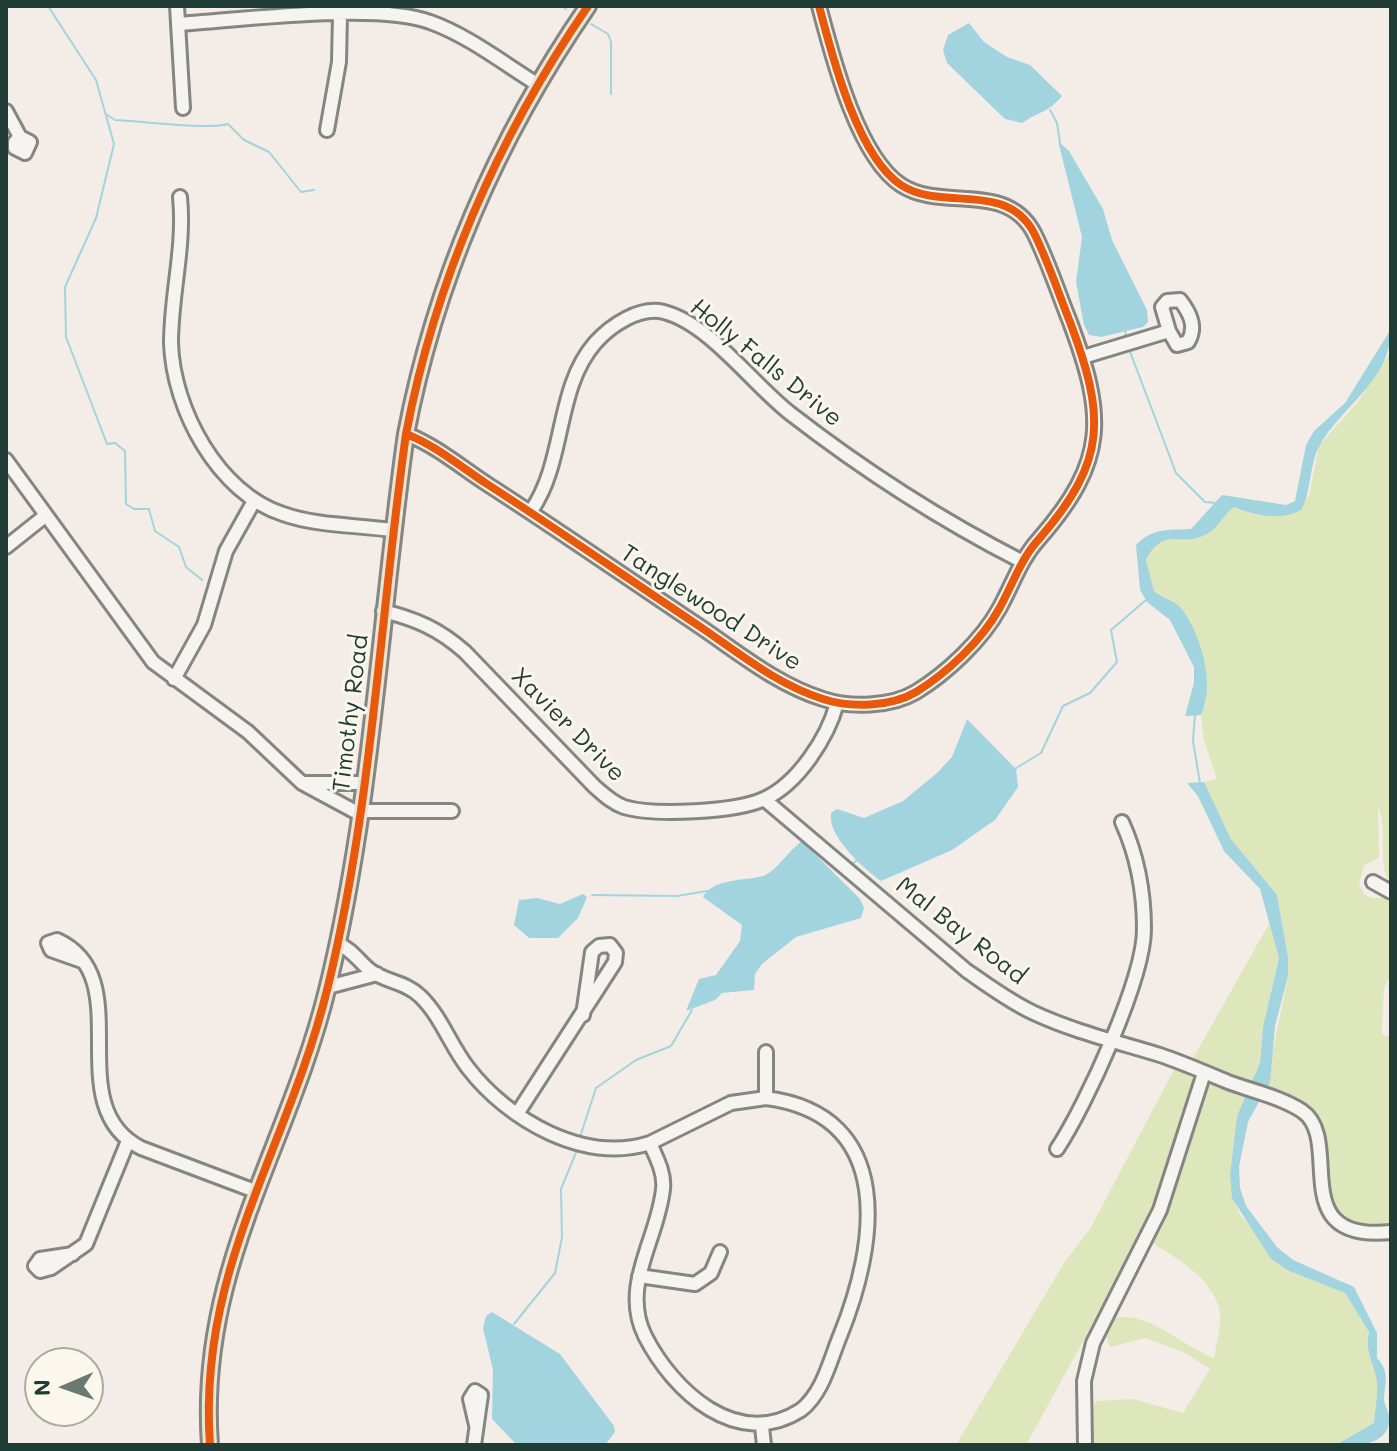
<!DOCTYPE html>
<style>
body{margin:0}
#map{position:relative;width:1397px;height:1451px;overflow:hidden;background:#f4ece7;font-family:Mali,sans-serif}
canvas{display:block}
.frame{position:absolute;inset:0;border:8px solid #1f3d34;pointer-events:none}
.north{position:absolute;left:24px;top:1347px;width:80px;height:80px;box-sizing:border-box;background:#fbf7ec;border:2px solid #a3ada2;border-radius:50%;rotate:268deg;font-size:22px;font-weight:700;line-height:32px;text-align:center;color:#1f3d34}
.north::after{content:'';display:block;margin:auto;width:28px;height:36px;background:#6a7a73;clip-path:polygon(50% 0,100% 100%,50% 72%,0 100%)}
</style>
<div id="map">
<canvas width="1397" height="1451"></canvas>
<div class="frame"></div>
<div class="north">N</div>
</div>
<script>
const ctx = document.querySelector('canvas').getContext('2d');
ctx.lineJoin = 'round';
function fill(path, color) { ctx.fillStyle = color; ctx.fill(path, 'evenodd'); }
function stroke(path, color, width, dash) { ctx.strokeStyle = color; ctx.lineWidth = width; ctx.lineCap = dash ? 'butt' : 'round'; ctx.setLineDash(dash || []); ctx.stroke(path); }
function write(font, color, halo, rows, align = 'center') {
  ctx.font = font + ' Mali,sans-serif'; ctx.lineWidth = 6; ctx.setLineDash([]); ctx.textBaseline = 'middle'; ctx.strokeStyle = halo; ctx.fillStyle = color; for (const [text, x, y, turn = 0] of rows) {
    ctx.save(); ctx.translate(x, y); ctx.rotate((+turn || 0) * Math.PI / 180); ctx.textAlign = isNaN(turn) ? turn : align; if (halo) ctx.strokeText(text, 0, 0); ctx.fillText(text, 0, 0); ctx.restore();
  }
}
fill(new Path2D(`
 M1391,351v534c-16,-25 -1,-53 -13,-78l1,50 -15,9 -5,17c5,19 17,15 32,14v78l-7,12 -2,42v5l9,3v192c-73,1 -64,-45 -73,-103l-53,-36 23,-114v-19l-11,-62 -46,-56 -27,-57 13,-3 -13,-39 -3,-25 5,-11 -5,-53 -21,-44 -26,-16 -8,-31 12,-18 11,-5c34,9 42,-13 65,-30 33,14 47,10 75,-11l10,-51 38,-42z
 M1270,922l9,36 -16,69 -3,36 -8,24 -61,-25z
 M1177,1064l18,17 -38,126 -131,238h-70l108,-182 26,-34z
 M1210,1082l38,11 -11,23 -7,59 9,38 50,58 56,22 24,39c-4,20 3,28 7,45 3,13 -1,33 -2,46l-38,22h-246l2,-37 5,-7 36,-2 50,14 27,-44 -27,-17 -38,-14 -35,9 -5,-12 7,-17c38,-7 69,28 102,40 2,-13 7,-31 6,-45 -5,-34 -45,-56 -71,-72l54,-153z`), '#dee7bc');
fill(new Path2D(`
 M969,23l15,19 23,15 23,8 32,31c-16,18 -22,15 -40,27l-17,-4 -58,-56 -4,-13 5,-15z
 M1058,141l11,10 34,58 9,31 35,70 1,12 -5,5 -42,10 -12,-2 -5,-10 -8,-43 6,-45z
 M1391,329c0,50 -47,76 -70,114 -12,20 -9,45 -19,66 -19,13 -49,6 -68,-2 -10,7 -17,22 -27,27 -28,15 -41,-10 -61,26l8,31c7,6 21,10 27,17 20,26 35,77 20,107l-16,1 9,-33v-16l-24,-47 -23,-18 -7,-12 -4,-45c16,-17 32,-15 55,-16l31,-34 64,10 9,-4 11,-56 8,-14 31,-28z
 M967,719l49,50 2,18 -23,33 -43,30 -71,31c-17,-12 -54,-45 -50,-68l6,-4 27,9 39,-17 34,-28 15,-16z
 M1204,782l27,57 46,56 11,62v19l-13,50 -5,56 -22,40 -9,45 1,21 6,18 31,41 16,13 61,27 23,46v25c13,14 8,24 7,41 0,7 7,15 5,24 -4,24 -35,22 -53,22l38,-22c1,-13 5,-33 2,-46 -4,-18 -11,-25 -7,-45l-24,-39 -56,-22 -18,-12 -39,-61 -2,-23 7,-59 23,-53 3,-36 16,-69 -19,-69 -36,-38 -26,-55 -11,-13z
 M802,841l58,58 4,9 -3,10 -65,19 -34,27 -7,10 -1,16 -32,3 -7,7 -29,11 13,-32 17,-4 24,-34 2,-16 -39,-28c10,-19 42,-16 60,-21 14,-5 26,-26 39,-35z
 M583,894l4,3 -9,21 -20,20h-29l-15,-13 5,-25 18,-2 23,6z
 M492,1312l68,42 54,72 1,6 -10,13h-88l-25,-26 1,-49 -10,-42 3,-12z`), '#a1d4df');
stroke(new Path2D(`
 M48,6l48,74 18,64 -18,74 -31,69 1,50 41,107 8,-1 10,8 1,53 8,5h15l6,22 24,16 7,20 16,13
 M562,6l4,3
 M591,24l17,10 3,8v52
 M1050,110l7,13 3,20
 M107,115l8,5c25,1 94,10 113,4l16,16 25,12 32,40 13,-2
 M1125,330l1,5
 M1129,349l47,124 29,29 12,1
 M1195,714l-2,27 7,42
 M1013,770l28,-17 22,-47 27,-13 27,-31 -6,-32 35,-30
 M852,864l7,-5
 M592,895l85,1 30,-5
 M580,1137l16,-49 40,-28 35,-14 21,-36
 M514,1324l41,-51 7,-36 -1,-48 16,-39`), '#a1d4df', 2);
const minor = new Path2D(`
 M177,6l6,102
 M178,24c61,-4 199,-22 252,-2 37,13 73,41 107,62
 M6,111l14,26 10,5 -5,11 -10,-5v-6l5,-5
 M327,130l12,-68 1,-47
 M180,197c5,50 -9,97 -9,146 2,66 47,150 112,171 34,12 74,11 109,16
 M1083,357l86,-26 8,14 11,-3c9,-15 2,-29 -8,-42l-13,1 -5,6 7,24
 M406,434c29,11 55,33 81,50 73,47 143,96 215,144 38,26 76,57 121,71 27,9 68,8 93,-7 31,-19 66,-52 83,-83 14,-25 21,-49 40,-70 69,-79 66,-123 31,-217 -12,-30 -22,-61 -36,-89 -28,-53 -92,-21 -133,-48 -44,-29 -69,-130 -82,-179
 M6,460l147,202 95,70 54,51 52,28h98
 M531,511c35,-50 24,-122 64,-168 16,-18 45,-37 69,-31 46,12 89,73 127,102 71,55 150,106 230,147
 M6,547l39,-31
 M383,611c33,8 56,18 82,41l129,134c9,8 18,17 30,21 30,9 112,5 140,-8 34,-15 64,-62 73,-96
 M174,679l30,-54 22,-74 28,-50
 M302,783h60
 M764,799l203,172c22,15 43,31 67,42 41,19 84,29 126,42 24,8 46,18 68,27 24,9 53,15 74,29 43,29 -19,132 89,121
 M1373,882l18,10
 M338,944c14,5 21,18 33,27 15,11 35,11 49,25 21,20 30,49 48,72 40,52 116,96 182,75
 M82,961l-31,-11 -3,-7 9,-3c84,38 0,165 84,208l114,43
 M328,987l49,-13
 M766,1052v46
 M766,1098c131,17 111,147 74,238 -10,24 -17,57 -39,74 -64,41 -128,-19 -156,-74 -25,-50 13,-97 18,-147 2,-16 -7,-32 -13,-46l81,-40z
 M517,1114l98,-152 1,-9 -6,-8 -11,1 -7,6 -9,63
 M1057,1149c29,-44 87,-170 87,-220 0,-37 -7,-74 -22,-107
 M73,1254l-33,5 -5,7 5,5 11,-3 35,-24 42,-103
 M639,1276l56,8 16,-11 9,-21
 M762,1427l2,18
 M474,1445l7,-50 -6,-4 -5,8 6,26
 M1085,1445l-1,-64 9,-38 67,-133 44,-137`);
const major = new Path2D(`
 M210,1445c-13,-177 79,-297 118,-459 44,-180 52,-369 78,-552 30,-157 92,-297 182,-428`);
stroke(minor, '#848682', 18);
stroke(major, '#848682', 20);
stroke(minor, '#f6f4f0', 12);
stroke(major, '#eae5d7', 14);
stroke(new Path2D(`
 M406,434c29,11 55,33 81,50 73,47 143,96 215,144 38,26 76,57 121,71 27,9 68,8 93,-7 31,-19 66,-52 83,-83 14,-25 21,-49 40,-70 69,-79 66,-123 31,-217 -12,-30 -22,-61 -36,-89 -28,-53 -92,-21 -133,-48 -44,-29 -69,-130 -82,-179
 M210,1445c-13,-177 79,-297 118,-459 44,-180 52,-369 78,-552 30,-157 92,-297 182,-428`), '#e8590c', 8);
write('24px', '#1f3d34', '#fbf7ec', [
 ["Holly Falls Drive",766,363,39],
 ["Tanglewood Drive",711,608,33],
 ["Timothy Road",351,713,-83],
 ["Xavier Drive",568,725,45],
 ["Mal Bay Road",961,931,38]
]);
</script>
